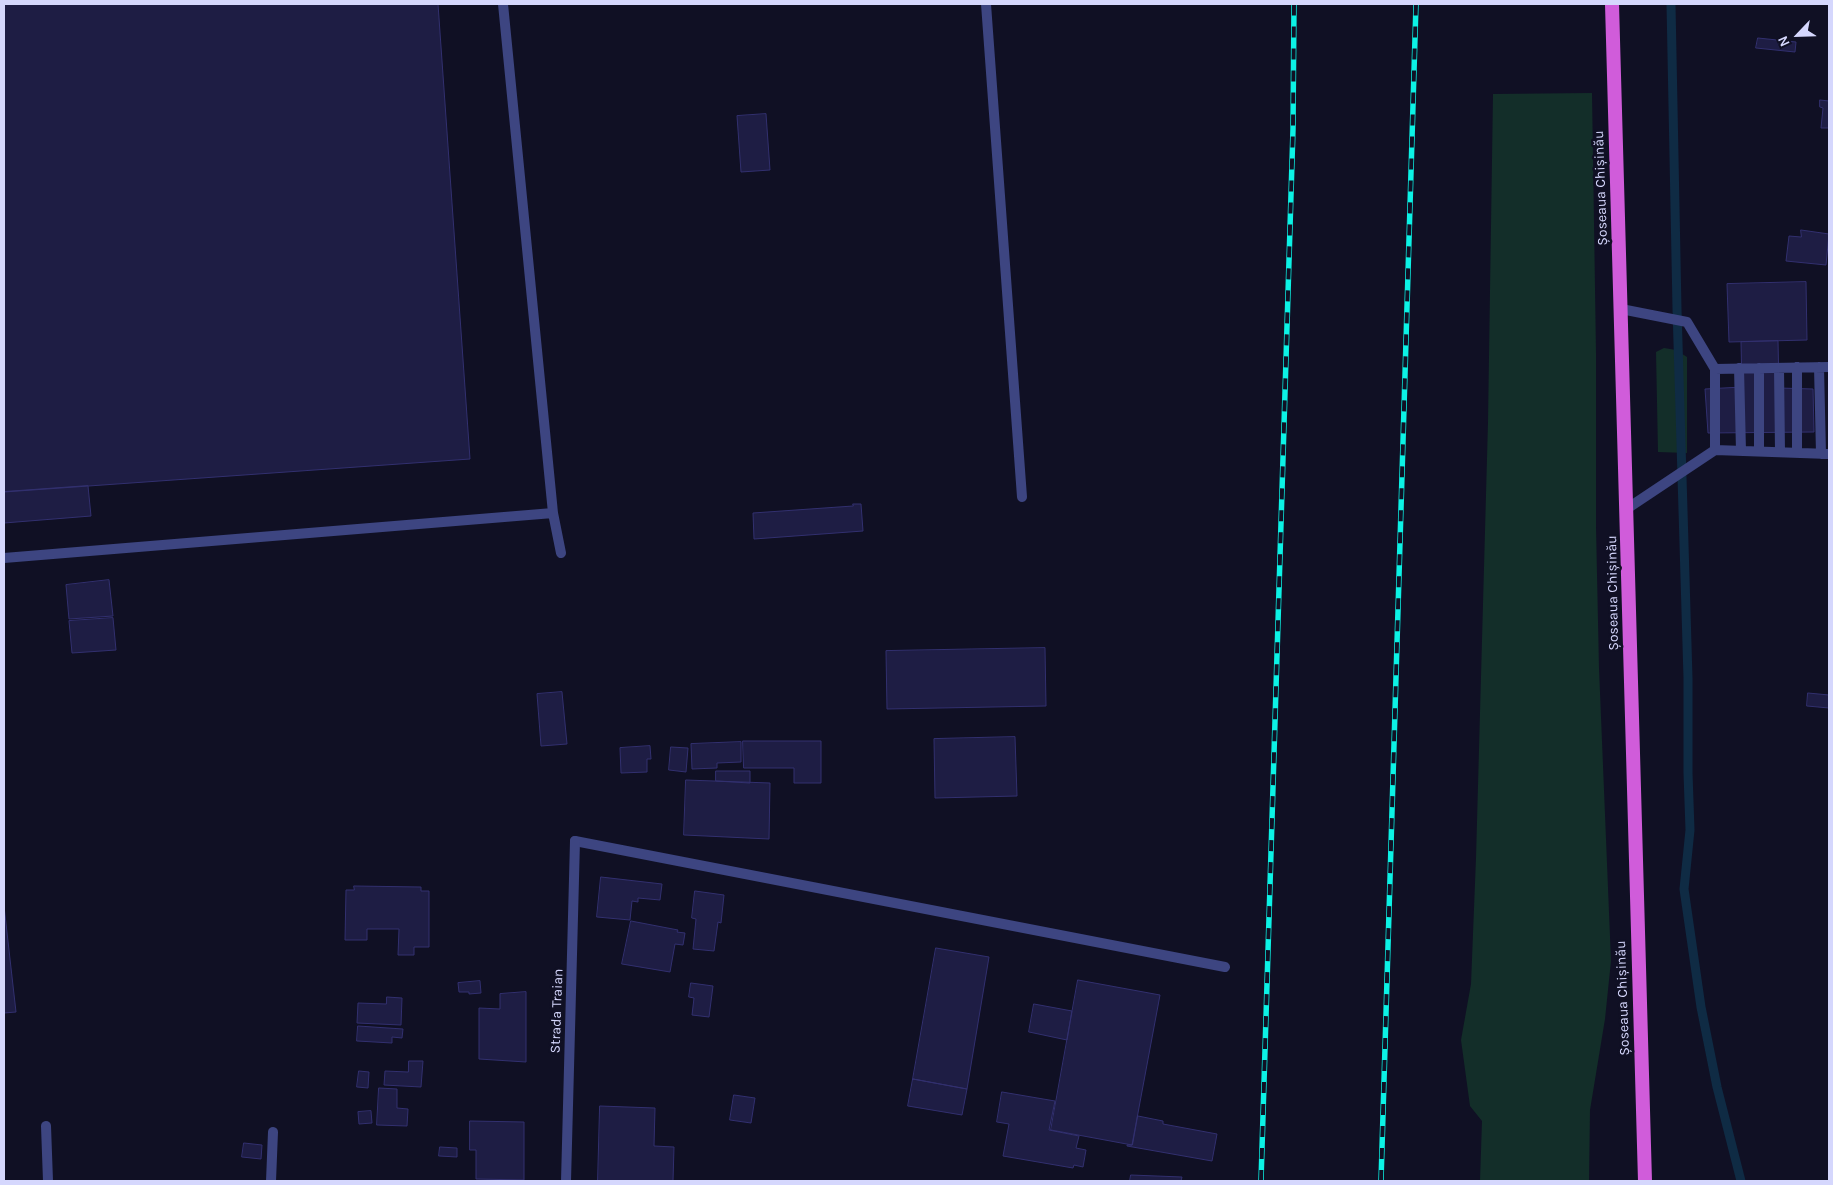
<!DOCTYPE html>
<meta charset="utf-8">
<style>
body{margin:0}
#map{position:relative;width:1833px;height:1185px;overflow:hidden;background:#101024;font-family:Karla,sans-serif}
canvas{display:block}
.frame{position:absolute;inset:0;border:5px solid #d5d7fd;pointer-events:none}
.north{position:absolute;left:1773px;top:10px;width:50px;height:50px;-webkit-text-stroke:4px #101024;paint-order:stroke;rotate:246deg;font-size:14px;font-weight:700;line-height:20px;text-align:center;color:#d5d7fd}
.north::after{content:'';display:block;margin:auto;width:18px;height:22px;background:#d5d7fd;clip-path:polygon(50% 0,100% 100%,50% 72%,0 100%)}
</style>
<div id="map">
<canvas width="1833" height="1185"></canvas>
<div class="frame"></div>
<div class="north">N</div>
</div>
<script>
const ctx = document.querySelector('canvas').getContext('2d');
ctx.lineJoin = 'round';
function fill(path, color) { ctx.fillStyle = color; ctx.fill(path, 'evenodd'); }
function stroke(path, color, width, dash) { ctx.strokeStyle = color; ctx.lineWidth = width; ctx.lineCap = dash ? 'butt' : 'round'; ctx.setLineDash(dash || []); ctx.stroke(path); }
function write(font, color, halo, rows, align = 'center') {
  ctx.font = font + ' Karla,sans-serif'; ctx.lineWidth = 5; ctx.setLineDash([]); ctx.textBaseline = 'middle'; ctx.strokeStyle = halo; ctx.fillStyle = color; for (const [text, x, y, turn = 0] of rows) {
    ctx.save(); ctx.translate(x, y); ctx.rotate((+turn || 0) * Math.PI / 180); ctx.textAlign = isNaN(turn) ? turn : align; if (halo) ctx.strokeText(text, 0, 0); ctx.fillText(text, 0, 0); ctx.restore();
  }
}
fill(new Path2D(`
 M1592,93l4,260v174l3,141 12,293 -6,58 -15,91 -1,71h-109l2,-60 -12,-15 -9,-66 10,-56 5,-126 12,-436 5,-328z
 M1664,348l12,2 11,7v96l-29,-1 -2,-100z`), '#132e29');
stroke(new Path2D(`
 M1671,4l6,305 11,369v95l2,57 -6,59 17,118 16,80 24,94`), '#0f2b44', 9);
const building = new Path2D(`
 M4,4h434l32,455 -466,33z
 M1758,38l38,4 -1,10 -39,-4z
 M1820,100l9,1v27h-8l2,-20 -3,-1z
 M766,114l4,56 -29,2 -4,-56z
 M1801,230l28,4 -3,31 -40,-4 3,-25 12,1z
 M1806,282l1,58 -78,2 -2,-58z
 M1778,341l1,47 34,1 1,43 -106,1 -3,-44 37,-2 -1,-45z
 M88,486l3,30 -87,7v-31z
 M853,504h8l2,27 -109,8 -1,-26 100,-7z
 M109,580l4,36 -44,3 -3,-34z
 M113,618l3,32 -44,3 -3,-32z
 M1045,648l1,58 -159,3 -1,-58z
 M562,692l5,52 -26,2 -4,-52z
 M1808,693l21,2v13l-22,-2z
 M1015,737l2,59 -82,2 -1,-59z
 M743,741h78v42h-27v-15h-50z
 M741,742v20l-24,1v5l-25,1 -1,-25z
 M650,746l1,13h-4v13l-26,1 -1,-25z
 M671,747l17,1 -2,24 -17,-2z
 M716,771h34v12l-34,-2z
 M686,780l84,3 -1,56 -85,-4z
 M601,877l61,7 -2,16 -22,-2v4l-6,-1 -2,19 -33,-3z
 M354,886l67,1v4h8v56h-15v8h-16l1,-26h-32v11h-22l1,-50h8z
 M695,891l29,4 -3,28 -3,-1 -4,29 -21,-2 3,-30 -4,-1z
 M4,906l12,106 -12,1z
 M631,921l47,9 -1,2 8,1 -2,12 -8,-1 -5,28 -48,-8z
 M936,948l53,9 -22,132 -54,-10z
 M1078,980l82,15 -28,150 -81,-15z
 M480,981l1,12 -12,1v-2h-10l-1,-9z
 M691,983l22,3 -4,31 -17,-2 2,-17 -5,-1z
 M526,992v70l-47,-3v-51l21,1v-15z
 M387,997l15,1 -1,27 -44,-2 1,-20 28,1z
 M1034,1004l38,7 -5,29 -38,-8z
 M358,1026l45,3 -1,9 -10,-1v6l-35,-2z
 M409,1061h14l-2,26 -37,-2 1,-14 23,1z
 M359,1071l10,1 -1,16 -11,-1z
 M913,1079l54,10 -5,26 -54,-9z
 M379,1088l18,1v19l11,1 -1,17 -30,-1z
 M1002,1092l53,9 -6,29 30,6 -3,12 10,2 -3,17 -9,-2 -1,3 -70,-12 6,-32 -12,-2z
 M734,1095l21,3 -4,25 -21,-3z
 M600,1106l55,2 -1,38 20,1 -1,34h-75z
 M371,1111l1,12 -13,1 -1,-12z
 M1138,1116l25,5v3l54,10 -5,27 -85,-15v-1h5z
 M470,1121l54,1v58l-48,-1v-29h-6z
 M244,1143l18,2 -1,14 -19,-2z
 M440,1147l17,1v9l-18,-1z
 M1131,1175l51,2 -1,4h-51z`);
fill(building, '#1e1d44');
stroke(building, '#32306f', 1);
stroke(new Path2D(`
 M503,4l50,509
 M986,4l36,493
 M1621,309l66,13 28,47 114,-2
 M1797,367v86
 M1819,367l2,87
 M1739,368l2,83
 M1759,368v83
 M1779,368l1,84
 M1715,369v81
 M1628,508l87,-58 114,4
 M4,558l549,-45 8,40
 M575,841l650,126`), '#3d4581', 10);
stroke(new Path2D(`
 M46,1126l2,55
 M271,1181l2,-49
 M566,1181l9,-340`), '#3d4581', 10);
stroke(new Path2D(`
 M1612,4l33,1177`), '#d05cda', 14);
const rail = new Path2D(`
 M1261,1181l32,-1052 1,-125
 M1381,1181l35,-1177`);
stroke(rail, '#0cf2e5', 5.5);
stroke(rail, '#101024', 4, [11]);
write('14px', '#d5d7fd', '#101024', [
 ["Șoseaua Chișinău",1601,188,-92],
 ["Șoseaua Chișinău",1613,593,-91],
 ["Șoseaua Chișinău",1623,998,-92],
 ["Strada Traian",557,1011,-88]
]);
</script>
